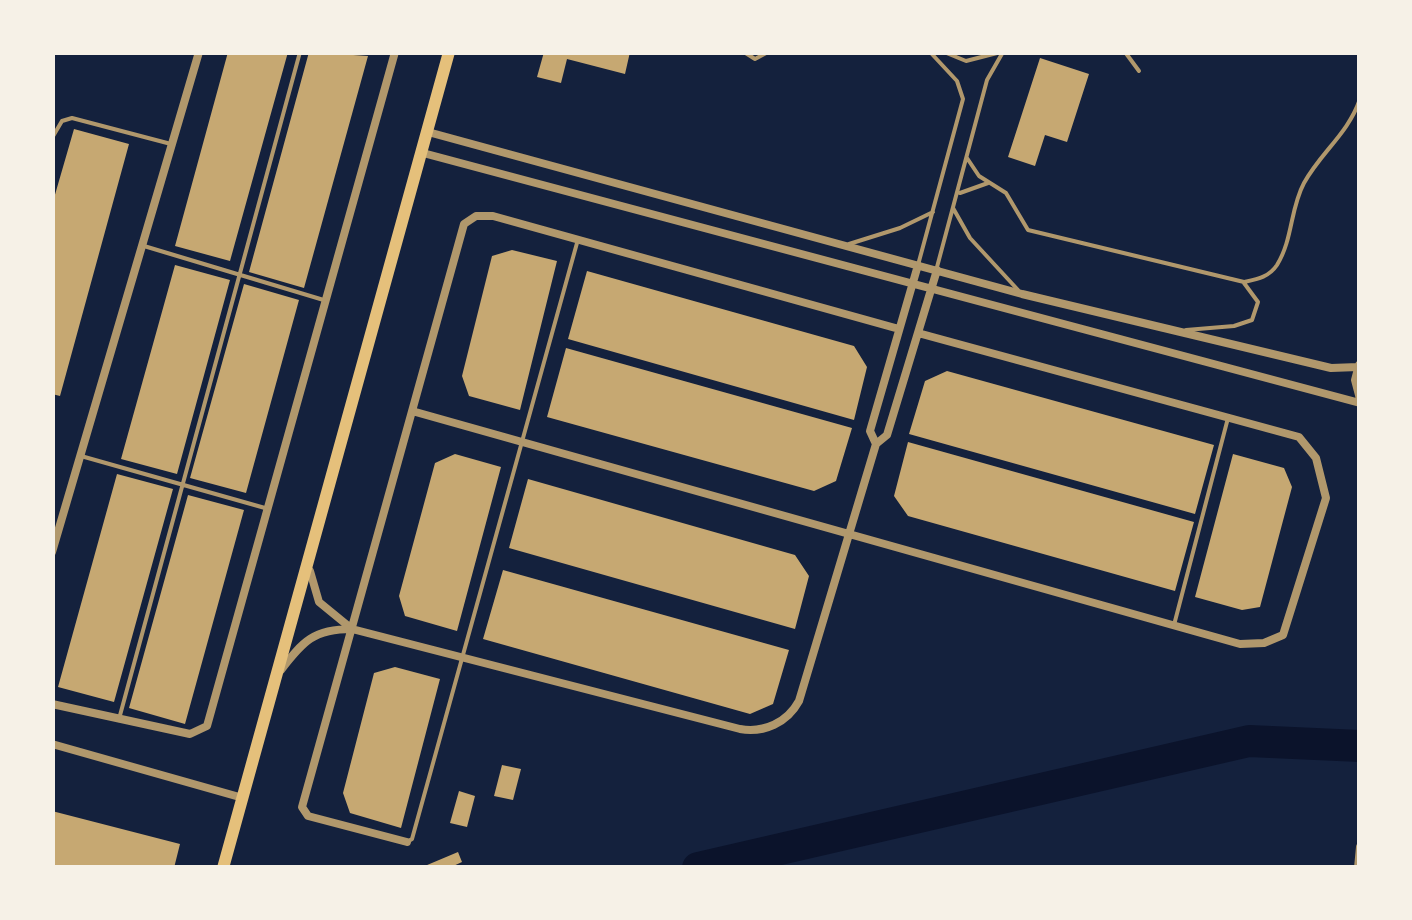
<!DOCTYPE html>
<style>
body{margin:0}
#map{position:relative;width:1412px;height:920px;overflow:hidden;background:#14213d;font-family:Cabin,sans-serif}
canvas{display:block}
.frame{position:absolute;inset:0;border:55px solid #f6f1e7;pointer-events:none}
</style>
<div id="map">
<canvas width="1412" height="920"></canvas>
<div class="frame"></div>
</div>
<script>
const ctx = document.querySelector('canvas').getContext('2d');
ctx.lineJoin = 'round';
function stroke(path, color, width, dash) { ctx.strokeStyle = color; ctx.lineWidth = width; ctx.lineCap = dash ? 'butt' : 'round'; ctx.setLineDash(dash || []); ctx.stroke(path); }
function fill(path, color) { ctx.fillStyle = color; ctx.fill(path, 'evenodd'); }
stroke(new Path2D(`
 M698,868l551,-127 111,5`), '#0b132b', 32);
fill(new Path2D(`
 M228,52h60l-58,209 -55,-15z
 M309,52l59,4 -64,232 -55,-16z
 M544,52h86l-5,22 -58,-15 -6,24 -24,-6z
 M1040,58l49,16 -22,68 -22,-7 -10,31 -27,-9z
 M74,129l55,15 -69,252 -8,-2v-189z
 M512,250l45,11 -37,149 -51,-14 -7,-20 30,-120z
 M175,265l55,15 -53,194 -56,-15z
 M587,271l267,75 13,21 -13,53 -286,-81z
 M244,284l55,16 -53,193 -56,-15z
 M566,348l286,80 -16,53 -22,10 -267,-74z
 M947,371l267,74 -19,69 -286,-80 16,-53z
 M908,442l286,80 -19,69 -267,-75 -14,-20z
 M455,454l46,13 -44,164 -52,-15 -6,-20 36,-133z
 M1233,454l51,14 8,19 -32,120 -18,3 -47,-13z
 M117,474l56,15 -59,213 -56,-15z
 M528,479l267,76 14,21 -14,53 -286,-81z
 M188,495l56,15 -59,214 -56,-16z
 M503,570l286,80 -16,54 -23,10 -267,-75z
 M395,667l45,12 -39,149 -51,-15 -7,-20 31,-120z
 M502,765l19,4 -8,31 -19,-4z
 M459,791l16,5 -8,31 -17,-4z
 M52,811l128,33 -6,24h-122z
 M458,852l4,10 -13,6h-29z`), '#c6a872');
stroke(new Path2D(`
 M744,52l11,7 13,-7
 M944,52l22,9 35,-9
 M1125,52l14,19
 M52,138l10,-17 10,-3 99,26
 M967,158l12,18 27,17 22,37 216,52c14,-3 25,-5 33,-17 16,-26 13,-56 27,-82 17,-31 44,-49 56,-84
 M960,193l28,-10
 M953,208l17,30 48,52
 M849,244l51,-16 33,-16
 M144,246l183,55
 M918,265l45,-166 -6,-18 -27,-29
 M937,267l50,-187 16,-28
 M1186,330l48,-4 18,-6 6,-18 -14,-19
 M81,456l184,52
 M1174,625l54,-207
 M119,719l181,-667
 M407,842l5,-3 165,-596`), '#b1986c', 4);
stroke(new Path2D(`
 M428,132l594,162 309,74 27,-1
 M423,153l937,250
 M1359,365l-4,15 5,19
 M412,411l828,233 24,-1 19,-8 43,-137 -10,-40 -17,-21 -381,-104
 M876,444l-6,-13 48,-166
 M52,552l147,-500
 M310,571l9,31 33,27
 M281,670c22,-29 33,-41 71,-41l388,100c24,4 47,-6 59,-28l77,-257 11,-9 50,-165
 M52,704l138,30 17,-8 188,-674
 M52,744l191,54
 M407,842l-99,-26 -6,-9 162,-583 12,-8h17l406,113
 M1358,868l2,-21`), '#b1986c', 8);
stroke(new Path2D(`
 M223,868l226,-816`), '#e5c07b', 12);
</script>
